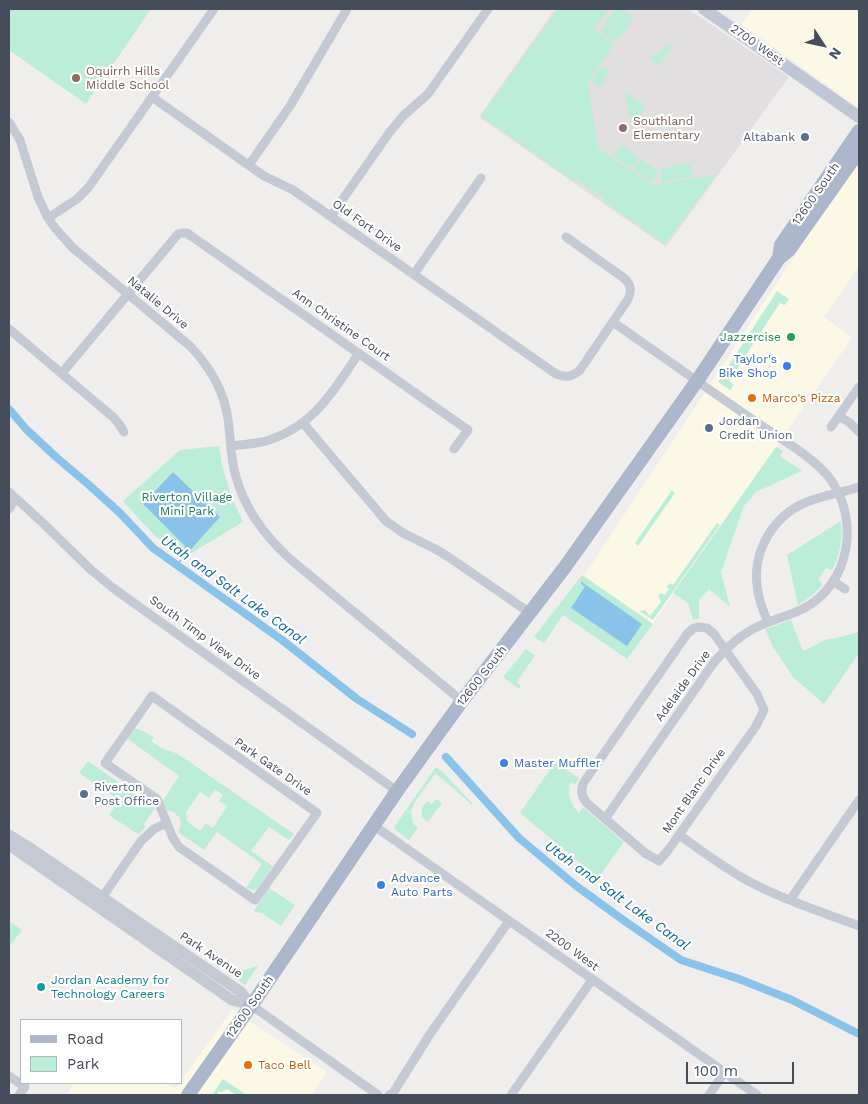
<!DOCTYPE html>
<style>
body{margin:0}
#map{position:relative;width:868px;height:1104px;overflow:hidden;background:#f0eeed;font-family:"Work Sans",sans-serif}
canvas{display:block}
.frame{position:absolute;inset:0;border:10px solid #464d5a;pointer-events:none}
.legend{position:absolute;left:20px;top:1019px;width:162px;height:65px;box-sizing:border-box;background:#fff;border:1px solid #b5b8bd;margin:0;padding:6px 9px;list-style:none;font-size:15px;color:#464d5a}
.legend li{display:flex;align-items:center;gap:10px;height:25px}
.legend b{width:25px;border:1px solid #b5b8bd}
.north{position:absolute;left:798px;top:20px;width:50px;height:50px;-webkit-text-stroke:4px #fff;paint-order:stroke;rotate:125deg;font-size:14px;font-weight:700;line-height:20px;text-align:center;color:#464d5a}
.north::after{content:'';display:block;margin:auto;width:18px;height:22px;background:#464d5a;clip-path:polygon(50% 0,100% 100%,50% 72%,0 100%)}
.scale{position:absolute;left:686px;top:1062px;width:108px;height:22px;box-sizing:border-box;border:2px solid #464d5a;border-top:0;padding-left:6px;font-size:15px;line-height:18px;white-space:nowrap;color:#464d5a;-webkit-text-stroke:4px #fff;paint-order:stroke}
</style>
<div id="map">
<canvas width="868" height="1104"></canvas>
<div class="frame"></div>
<ul class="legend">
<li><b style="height:6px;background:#adb7cc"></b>Road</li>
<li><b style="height:14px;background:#bcedd9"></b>Park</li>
</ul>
<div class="north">N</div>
<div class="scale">100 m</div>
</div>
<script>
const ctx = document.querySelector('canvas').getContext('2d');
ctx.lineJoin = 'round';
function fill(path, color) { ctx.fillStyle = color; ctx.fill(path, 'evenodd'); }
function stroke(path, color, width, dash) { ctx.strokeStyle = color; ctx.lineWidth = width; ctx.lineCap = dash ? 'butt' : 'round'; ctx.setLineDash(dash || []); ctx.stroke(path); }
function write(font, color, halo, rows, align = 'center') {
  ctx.font = font + ' "Work Sans",sans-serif'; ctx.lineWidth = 4.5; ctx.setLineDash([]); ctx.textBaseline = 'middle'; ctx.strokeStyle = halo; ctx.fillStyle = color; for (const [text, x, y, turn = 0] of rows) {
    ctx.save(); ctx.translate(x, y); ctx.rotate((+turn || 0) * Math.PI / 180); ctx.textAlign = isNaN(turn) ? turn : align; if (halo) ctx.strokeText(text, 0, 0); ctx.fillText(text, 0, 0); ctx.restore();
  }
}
fill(new Path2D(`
 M753,9h106v99l-118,-84z
 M859,158v109l-35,50 28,21 -199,285 -69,-47z
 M232,1010l95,62 -15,23h-246l9,-12h91l9,6 6,-6v-2z`), '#fbf9e6');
fill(new Path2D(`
 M555,9h133l101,68 -123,170 -187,-130z`), '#e1dfdf');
fill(new Path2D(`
 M9,9h142l-65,95 -77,-54z
 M558,9h51l-15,20 20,15 -26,38 10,66 55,37 63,-10 -51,69 -62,-43 1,-3 -29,-19 7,-10 -9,12 -92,-65z
 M616,9h7l11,8 -18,25 -16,-11z
 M672,44l1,1 -14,21 -8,-6 -1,-2z
 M602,66l8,5 -11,17 -8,-6z
 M627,93l19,14 -12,17 -3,-2 -6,-28z
 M621,145l18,13 -7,10 -19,-12z
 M641,159l18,13 -7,10 -19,-12z
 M690,163l3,13 -31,6 -2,-13z
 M777,291l12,8 -4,6 -5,-2 -51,78 5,4 -4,5 -12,-8z
 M219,446l3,19 9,31 12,26 -58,35 -30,-21 -32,-35 57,-51z
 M776,447l7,4 -3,5 22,15 -46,21 -12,14 -23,66 9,35 -21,-18 -10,11v19l-6,1 -5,-17 -15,-10z
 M672,490l3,3 -37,53 -3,-3z
 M841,521c2,17 -1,34 -9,49l-6,-2 -8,12 5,4c-7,9 -15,15 -25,21l-11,-50z
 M717,523l3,2 -67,95 -14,-9 6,-1 5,6 11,-14 -3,-7 3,-2 4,2 4,-6 -3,-2 4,-4 3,2z
 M582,575l71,49 -26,35 -64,-44 -19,28 -10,-6z
 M791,620l12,31 24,-12 9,-1 23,-6v21l-35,51 -30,-26 -21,-31 -8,-18z
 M526,649l9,6 -18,27 4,4 -2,3 -16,-12z
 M135,728l8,3 11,6 -3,4 11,7 16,6 116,80 -5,6 -20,-13 -18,24 22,15 -16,23 -4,1 -7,-2 16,-24 -45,-32 -13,18 -26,-18 3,-7 -1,-6 -6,-7 -8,-3 -4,-7 17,-26 -51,-37zM215,790l8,5 -4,6 8,5 -14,22 -7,-5 -6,8 -13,-10 -1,-9 14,-20 9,6z
 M88,761l67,47 -11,16 1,3 -6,8 -30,-20 10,-15 -40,-27z
 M555,762l24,16 -3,6 -6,-1c-2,11 0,20 7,28l2,2 4,-6 41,35 -26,36 -78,-65z
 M436,767l7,5 29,31v2l-33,-29 -4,-2 -20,28 -4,9 -5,3 5,-2 2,11 5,5 -9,12 -4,-3v-2l-1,1 -7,-5 -3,-4z
 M436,799l6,4 -14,19 -6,-5v-9l5,-7 5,3z
 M269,888l26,17 -14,21 -19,-13 -8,-1 1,-3z
 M9,921l13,9 -13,17z
 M258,966l-13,19 -10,-7 9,-8z
 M223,1079l24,16h-11l-9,-6 -5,3h-4l-1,3h-5z`), '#bcedd9');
fill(new Path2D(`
 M173,472l47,45 -35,39 -2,-2 2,-8 -42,-42z
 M586,585l56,39 -15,22 -56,-38z`), '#8ac3e9');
stroke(new Path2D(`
 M177,565l7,-9
 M582,583l3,3`), '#8ac3e9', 2);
stroke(new Path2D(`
 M9,409l17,20 30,28 33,28 31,28 33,35 129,92 75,59 55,35
 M446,757l73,81 56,47 51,37 55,38 58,19 53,21 67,34`), '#8ac3e9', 8);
stroke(new Path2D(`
 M152,97l112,79 29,14 263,184c10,4 16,3 24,-4l47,-69c5,-9 5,-16 -3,-23l-58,-41
 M9,122l11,18 18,57 10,21 7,10 18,20 117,98c20,21 34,44 38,73 3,19 2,39 8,58 9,33 29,59 54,82l172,142
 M249,165l41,-59 57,-97
 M331,216l58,-83 14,-17 25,-22 60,-85
 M48,218l29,-19 11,-11 126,-179
 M414,274l67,-96
 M9,329l104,88 6,7 5,8
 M62,373l116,-139 4,-1h5l281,197 -14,19
 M839,416l11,7 9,9
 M303,423l83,98 17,12 36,18 14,9 77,53
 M831,427l28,-40
 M231,446c10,-1 20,-2 31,-4 50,-13 70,-49 97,-89
 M9,492l36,33 45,44 23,19 284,203
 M9,509l6,-10
 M833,581l12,8
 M768,622c-5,-11 -10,-24 -11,-37 -4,-35 17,-70 50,-83 17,-7 35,-9 52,-15
 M698,627l9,1 7,6 43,60 7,16 -8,16 -87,123 -10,12 -14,-8 -57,-49c-7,-7 -8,-14 -4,-22l103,-148 7,-6z
 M152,696l165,117 -62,87 -76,-53 -6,-9 -16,-39 -52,-36z
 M605,819l107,-154c12,-15 25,-28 43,-37 25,-13 49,-13 70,-36 28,-32 29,-78 6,-112 -13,-19 -49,-41 -69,-54 -50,-34 -99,-69 -149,-104
 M373,825l384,270
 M679,835c25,17 50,37 77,50 33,17 69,28 103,41
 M790,900l69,-100
 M99,902l42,-61 13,-12 12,-6
 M251,1005l127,90
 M9,1076l16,11 -6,8
 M389,1095l4,-2 37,-59 79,-113
 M511,1095l81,-115
 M709,1095l15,-22`), '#c4c9d4', 9);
stroke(new Path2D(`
 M9,835l24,15 208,142 10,13
 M9,845l223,155 19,5`), '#c4c9d4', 11);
stroke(new Path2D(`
 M704,9l155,108`), '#c0c6d6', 12);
stroke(new Path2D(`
 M779,258l2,-13 78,-114
 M188,1095l72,-102 137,-202 65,-90 103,-134 132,-186 82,-123 10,-8 70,-99`), '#adb7cc', 14);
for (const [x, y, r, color] of [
 [76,78,5,"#8d6e63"],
 [623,128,5,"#8d6e63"],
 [805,137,5,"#5c6f8a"],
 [791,337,5,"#2e9e5b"],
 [787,366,5,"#3f7fe0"],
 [752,398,5,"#e8710a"],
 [709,428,5,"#5c6f8a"],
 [504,763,5,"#3f7fe0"],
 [84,794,5,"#5c6f8a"],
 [381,885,5,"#3f7fe0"],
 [41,987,5,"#0f9aa8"],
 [248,1065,5,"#e8710a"]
]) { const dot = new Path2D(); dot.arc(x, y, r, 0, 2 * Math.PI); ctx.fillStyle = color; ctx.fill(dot); stroke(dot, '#fff', 2); }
write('12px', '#464d5a', '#fff', [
 ["2700 West",757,45,35],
 ["12600 South",816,194,-55],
 ["Old Fort Drive",367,226,35],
 ["Natalie Drive",158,303,40],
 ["Ann Christine Court",341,325,35],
 ["South Timp View Drive",205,638,36],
 ["12600 South",482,676,-52],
 ["Adelaide Drive",683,686,-54],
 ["Park Gate Drive",273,767,35],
 ["Mont Blanc Drive",694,791,-55],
 ["2200 West",572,950,36],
 ["Park Avenue",211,955,34],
 ["12600 South",250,1007,-55]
]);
write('12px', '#785e54', '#fff', [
 ["Oquirrh Hills",86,71],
 ["Middle School",86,85],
 ["Southland",633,121],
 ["Elementary",633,135]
], 'left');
write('12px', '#4e5e75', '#fff', [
 ["Altabank",795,137,"right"],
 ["Jordan",719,421],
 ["Credit Union",719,435],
 ["Riverton",94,787],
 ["Post Office",94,801]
], 'left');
write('12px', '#27864d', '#fff', [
 ["Jazzercise",781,337]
], 'right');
write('12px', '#366cbe', '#fff', [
 ["Taylor's",777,359,"right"],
 ["Bike Shop",777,373,"right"],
 ["Master Muffler",514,763],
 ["Advance",391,878],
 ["Auto Parts",391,892]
], 'left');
write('12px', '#c56008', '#fff', [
 ["Marco's Pizza",762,398],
 ["Taco Bell",258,1065]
], 'left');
write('12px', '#197a5c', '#fff', [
 ["Riverton Village",187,497],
 ["Mini Park",187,511]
]);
write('12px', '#0d838f', '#fff', [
 ["Jordan Academy for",51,980],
 ["Technology Careers",51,994]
], 'left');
write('italic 14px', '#0f67a4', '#fff', [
 ["Utah and Salt Lake Canal",233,590,36],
 ["Utah and Salt Lake Canal",617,896,36]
]);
</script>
